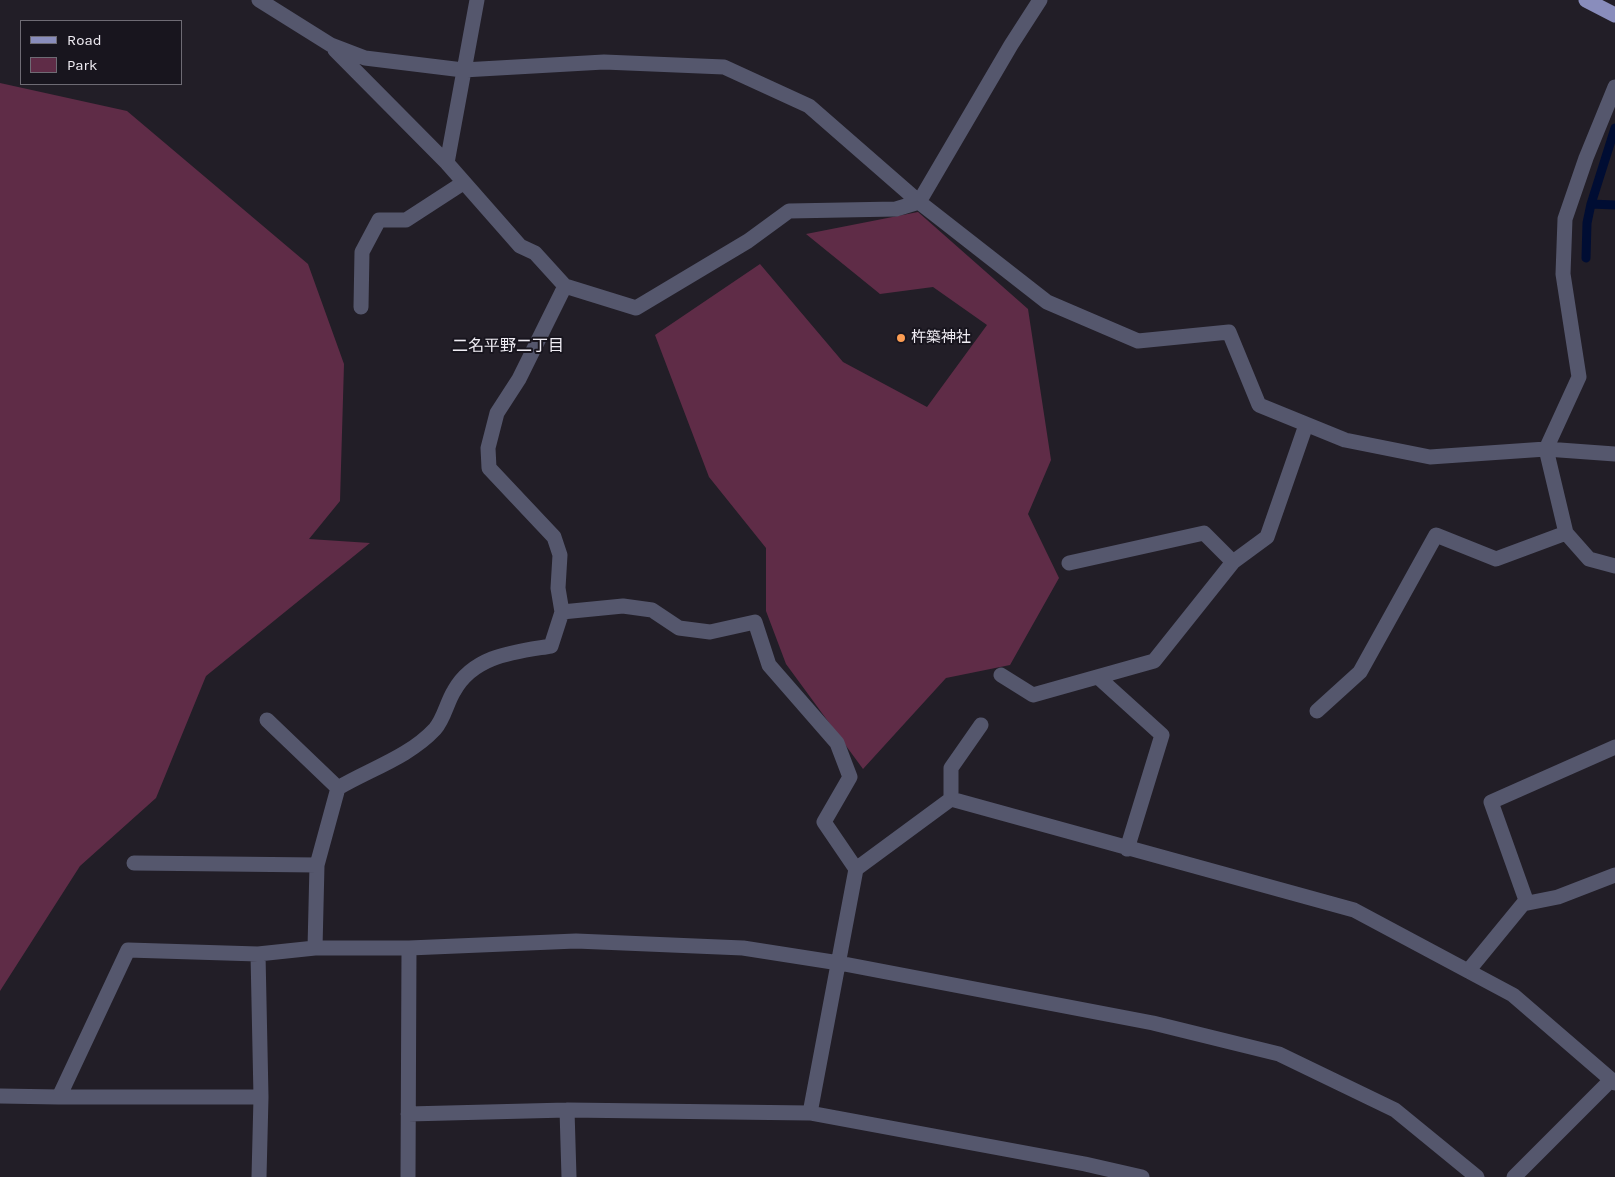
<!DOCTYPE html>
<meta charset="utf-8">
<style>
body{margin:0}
#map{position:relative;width:1615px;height:1177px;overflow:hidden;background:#221e27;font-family:Karla,sans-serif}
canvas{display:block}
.legend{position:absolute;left:20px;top:20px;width:162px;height:65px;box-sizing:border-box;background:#18151e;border:1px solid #6e6b74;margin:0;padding:6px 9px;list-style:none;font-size:15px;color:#f0edf4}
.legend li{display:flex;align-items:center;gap:10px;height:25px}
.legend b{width:25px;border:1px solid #6e6b74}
</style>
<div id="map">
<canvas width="1615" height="1177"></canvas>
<ul class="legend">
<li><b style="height:6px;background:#898dbc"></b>Road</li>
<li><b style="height:14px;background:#5f2c47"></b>Park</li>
</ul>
</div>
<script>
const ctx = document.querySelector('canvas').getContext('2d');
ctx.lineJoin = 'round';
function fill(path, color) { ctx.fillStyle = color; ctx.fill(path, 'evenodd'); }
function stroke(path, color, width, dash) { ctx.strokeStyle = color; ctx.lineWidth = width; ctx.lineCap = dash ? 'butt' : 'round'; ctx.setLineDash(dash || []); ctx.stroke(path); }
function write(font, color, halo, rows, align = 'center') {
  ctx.font = font + ' Karla,"Noto Sans JP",sans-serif'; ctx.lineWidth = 4; ctx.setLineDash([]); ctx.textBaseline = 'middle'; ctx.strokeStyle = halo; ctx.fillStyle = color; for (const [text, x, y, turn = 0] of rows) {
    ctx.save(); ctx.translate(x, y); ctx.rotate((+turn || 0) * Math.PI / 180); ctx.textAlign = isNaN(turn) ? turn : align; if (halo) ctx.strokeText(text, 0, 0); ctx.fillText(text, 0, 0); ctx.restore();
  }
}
fill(new Path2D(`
 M0,83l127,28 181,153 36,100 -4,137 -31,38 61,4 -164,133 -50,122 -76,68 -80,125z
 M918,212l110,97 23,151 -23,54 31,64 -49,87 -64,13 -83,91 -77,-105 -20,-53v-63l-57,-71 -54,-142 105,-71 83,98 84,45 60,-82 -54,-38 -53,7 -74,-60z`), '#5f2c47');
stroke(new Path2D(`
 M1591,204l24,1
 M1586,258l1,-35 4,-19 24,-76`), '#000d33', 9);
stroke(new Path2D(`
 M259,0l72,45 34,13 98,12 141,-8 120,5 85,39 110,96 128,100 91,39 91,-9 30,73 86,35 85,17 116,-8 69,5
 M335,50l112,113 73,83 15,7 30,33 71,22 112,-67 41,-30 107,-2 23,-7 92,-157 29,-45
 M1615,87l-29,71 -21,61 -2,55 16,103 -33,72 20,84 23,26 26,7
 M447,163l30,-163
 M361,307l1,-55 17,-32h27l57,-37
 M1069,563l135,-30 29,29 34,-25 39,-112
 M562,612l61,-6 29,4 27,18 31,4 45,-10 14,43 68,78 13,34 -26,45 32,47
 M1001,675l32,20 121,-34 79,-99
 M1099,678l63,57 -35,114
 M1317,711l43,-39 76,-137 60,24 70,-26
 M267,720l71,68
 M951,799v-31l30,-43
 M134,863l183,2
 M1527,903l-36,-101 124,-55
 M315,948l2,-83 21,-77c32,-19 71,-31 97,-59 9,-10 12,-27 19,-38 20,-36 61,-39 97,-45l11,-34 -4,-24 2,-33 -6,-18 -65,-69 -1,-20 9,-35 22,-34 46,-93
 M258,954l3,143 -2,80
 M1468,971l55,-67 35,-7 57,-22
 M0,1096l59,1 69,-147 130,4 57,-6h94l167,-7 167,7 96,15 314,60 126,31 116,56 82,67
 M59,1097h202
 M567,1110l2,67
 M810,1113l46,-244 95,-70 403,111 159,85 102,88
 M408,1114l159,-4 243,3 275,51 57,13
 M408,1177l1,-229
 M1514,1177l97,-97`), '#55576d', 15);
stroke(new Path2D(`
 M1586,0l29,15`), '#898dbc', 15);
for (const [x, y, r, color] of [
 [901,338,5,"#fc9d53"]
]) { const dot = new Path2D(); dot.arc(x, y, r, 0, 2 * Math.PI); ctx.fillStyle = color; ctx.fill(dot); stroke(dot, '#18151e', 2); }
write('15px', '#f0edf4', '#18151e', [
 ["杵築神社",911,338]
], 'left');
write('16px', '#f0edf4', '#18151e', [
 ["二名平野二丁目",508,346]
]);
</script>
